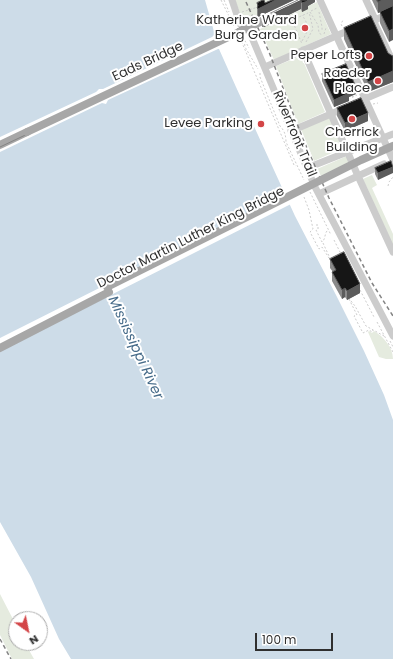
<!DOCTYPE html>
<style>
body{margin:0}
#map{position:relative;width:393px;height:659px;overflow:hidden;background:#fff;font-family:Poppins,sans-serif}
canvas{display:block}
.north{position:absolute;left:8px;top:611px;width:40px;height:40px;box-sizing:border-box;background:#fff;border:1px solid #acacac;border-radius:50%;rotate:147deg;font-size:11px;font-weight:700;line-height:16px;text-align:center;color:#2f2f2f}
.north::after{content:'';display:block;margin:auto;width:14px;height:18px;background:#d34547;clip-path:polygon(50% 0,100% 100%,50% 72%,0 100%)}
.scale{position:absolute;left:255px;top:633px;width:78px;height:18px;box-sizing:border-box;border:2px solid #2f2f2f;border-top:0;padding-left:5px;font-size:12px;line-height:14px;white-space:nowrap;color:#2f2f2f;-webkit-text-stroke:3px #fff;paint-order:stroke}
</style>
<div id="map">
<canvas width="393" height="659"></canvas>
<div class="north">N</div>
<div class="scale">100 m</div>
</div>
<script>
const ctx = document.querySelector('canvas').getContext('2d');
ctx.lineJoin = 'round';
function fill(path, color) { ctx.fillStyle = color; ctx.fill(path, 'evenodd'); }
function stroke(path, color, width, dash) { ctx.strokeStyle = color; ctx.lineWidth = width; ctx.lineCap = dash ? 'butt' : 'round'; ctx.setLineDash(dash || []); ctx.stroke(path); }
function write(font, color, halo, rows, align = 'center') {
  ctx.font = font + ' Poppins,sans-serif'; ctx.lineWidth = 4; ctx.setLineDash([]); ctx.textBaseline = 'middle'; ctx.strokeStyle = halo; ctx.fillStyle = color; for (const [text, x, y, turn = 0] of rows) {
    ctx.save(); ctx.translate(x, y); ctx.rotate((+turn || 0) * Math.PI / 180); ctx.textAlign = isNaN(turn) ? turn : align; if (halo) ctx.strokeText(text, 0, 0); ctx.fillText(text, 0, 0); ctx.restore();
  }
}
fill(new Path2D(`
 M235,0h55l-33,11 1,4 -12,6 -6,-8z
 M317,2l14,32 -57,26 -14,-31z
 M301,56l2,7h1l21,49 -27,12 -22,-58z
 M329,117l14,31 -29,13 -13,-32z
 M347,156l2,6 -28,14 -4,-7z
 M372,175l5,10 -5,3 21,46v11l-30,-66z
 M369,331l3,2 2,-2c9,5 19,16 19,28h-7l-7,-2 -11,-25z
 M0,594l16,31v18h9l9,16h-22l-12,-24z`), '#e5ebdf');
fill(new Path2D(`
 M0,0h205l14,49 17,38 59,129 41,79 28,56 20,44 9,25v239h-322l-12,-20 -28,-62 -31,-55z`), '#cddce8');
fill(new Path2D(`
 M215,34h1l6,15h-4l-110,51 -2,4 -4,-1 -102,49v-15l96,-45 3,-3h4l109,-52z
 M286,194l5,10 -291,147v-13z`), '#fff');
stroke(new Path2D(`
 M245,21l5,12`), '#d5d5d5', 7, [7, 3.5]);
stroke(new Path2D(`
 M221,0l13,26
 M224,0l5,12
 M264,4l5,-4
 M311,11l6,-3
 M242,12l16,-5
 M310,12l8,13 1,8 3,2
 M319,12l3,15v4
 M290,15l12,29
 M292,20l16,-7
 M342,26l-1,-2 2,-4
 M324,34l2,-6
 M243,37l6,11
 M240,38l54,127 2,1
 M244,40l1,7 13,22
 M302,41c7,-12 8,-14 0,-26
 M306,42l7,-13 -4,-17
 M260,73v4l20,49c4,4 6,9 6,16l18,38
 M352,96l2,4
 M352,97l5,-2
 M373,104l5,-1
 M388,186l1,-4 4,-5
 M310,192l21,43
 M304,197l5,13 4,19 -3,3 9,17 3,-2 7,11
 M316,225h2v4l-2,1 6,12c4,-3 2,-9 6,-12
 M334,240l7,14
 M323,243l6,13 1,5
 M360,290l14,27
 M349,299l8,16 -3,1 9,17 6,-3 3,2 1,-2
 M351,301l4,5 11,20 18,10
 M377,322l16,30
 M390,341l3,6`), '#ccc', 1, [2, 2]);
stroke(new Path2D(`
 M232,0l8,24
 M320,0l73,160
 M366,0l8,17 1,7 18,38
 M366,24l27,-12
 M250,33l65,154 78,149
 M303,50l55,126 35,76
 M265,67l87,-38
 M362,100l31,-13
 M291,131l54,-23
 M307,168l86,-34
 M319,194l65,-30`), '#ccc', 7);
stroke(new Path2D(`
 M0,145l27,-13
 M0,348l109,-56`), '#a7a7a7', 8);
stroke(new Path2D(`
 M237,29l61,-29
 M0,147l271,-128`), '#848484', 1);
stroke(new Path2D(`
 M246,2l23,50 34,87 26,59 43,85 21,33
 M0,639l11,20`), '#848484', 1.5, [4, 3]);
stroke(new Path2D(`
 M27,132l244,-115
 M107,287l254,-127 32,-14`), '#a7a7a7', 8);
fill(new Path2D(`
 M272,0h22l-36,17 -1,-1v-13h8z
 M302,0h13v2l-7,4v3l-6,3 -1,-3 -37,18h-2v-8z
 M372,0h21l-4,42 -9,-19v-11l-2,1z
 M344,28l44,25 3,2 2,1v26l-25,10 -24,-53z
 M322,74l34,20 -7,3v4l-15,6 -12,-26z
 M337,108l31,13 -23,10 -8,-15z
 M391,161l-13,19 -3,-6v-6z
 M330,259l30,34 -13,7 -2,-3 -3,2 -10,-18v-9h1l-3,-4z`), '#8a8a8a');
fill(new Path2D(`
 M276,0h18l-36,17v-8z
 M307,0h8v2l-7,4v3l-6,3v-9z
 M383,0h10v7l-15,6v-11z
 M301,1v8l-37,18v-8z
 M393,29v11l-4,2v-11z
 M393,71v11l-25,10v-10z
 M356,87v7l-7,3v4l-15,6v-7l14,-10z
 M368,113v8l-23,10v-8z
 M393,167v6l-15,7v-7z
 M360,284v9l-13,7v-9z
 M345,288v9l-3,2v-9z`), '#5c5c5c');
const building = new Path2D(`
 M263,0h1l1,3 7,-3h4l-18,9 -1,-2 1,-1 -1,-3z
 M302,0h5l1,1 -6,2 -1,-2 -37,18h-2z
 M377,0h6l-5,2z
 M393,6v23l-4,2 -9,-19z
 M371,16l17,37 3,2 2,1v15l-25,11 -24,-54z
 M346,64l10,23 -8,3 1,3 -15,7 -12,-26z
 M361,98l7,15 -23,10 -8,-15z
 M391,161l2,6 -15,6 -3,-5z
 M344,252l16,32 -13,7 -2,-3 -3,2 -10,-18 4,-2 -6,-11z`);
fill(building, '#161616');
stroke(building, '#5c5c5c', 1);
for (const [x, y, r, color] of [
 [305,28,4,"#d34547"],
 [369,56,4,"#d34547"],
 [378,81,4,"#d34547"],
 [352,119,4,"#d34547"],
 [261,124,4,"#d34547"]
]) { const dot = new Path2D(); dot.arc(x, y, r, 0, 2 * Math.PI); ctx.fillStyle = color; ctx.fill(dot); stroke(dot, '#fff', 1.5); }
write('13px', '#2f2f2f', '#fff', [
 ["Katherine Ward",297,21],
 ["Burg Garden",297,36],
 ["Peper Lofts",361,56],
 ["Raeder",370,74],
 ["Place",370,89],
 ["Levee Parking",253,124],
 ["Cherrick",352,133,"center"],
 ["Building",352,148,"center"]
], 'right');
write('13px', '#2f2f2f', '#fff', [
 ["Eads Bridge",148,62,-25],
 ["Riverfront Trail",294,134,67],
 ["Doctor Martin Luther King Bridge",191,238,-27]
]);
write('italic 14px', '#466b89', '#fff', [
 ["Mississippi River",135,348,65]
]);
</script>
